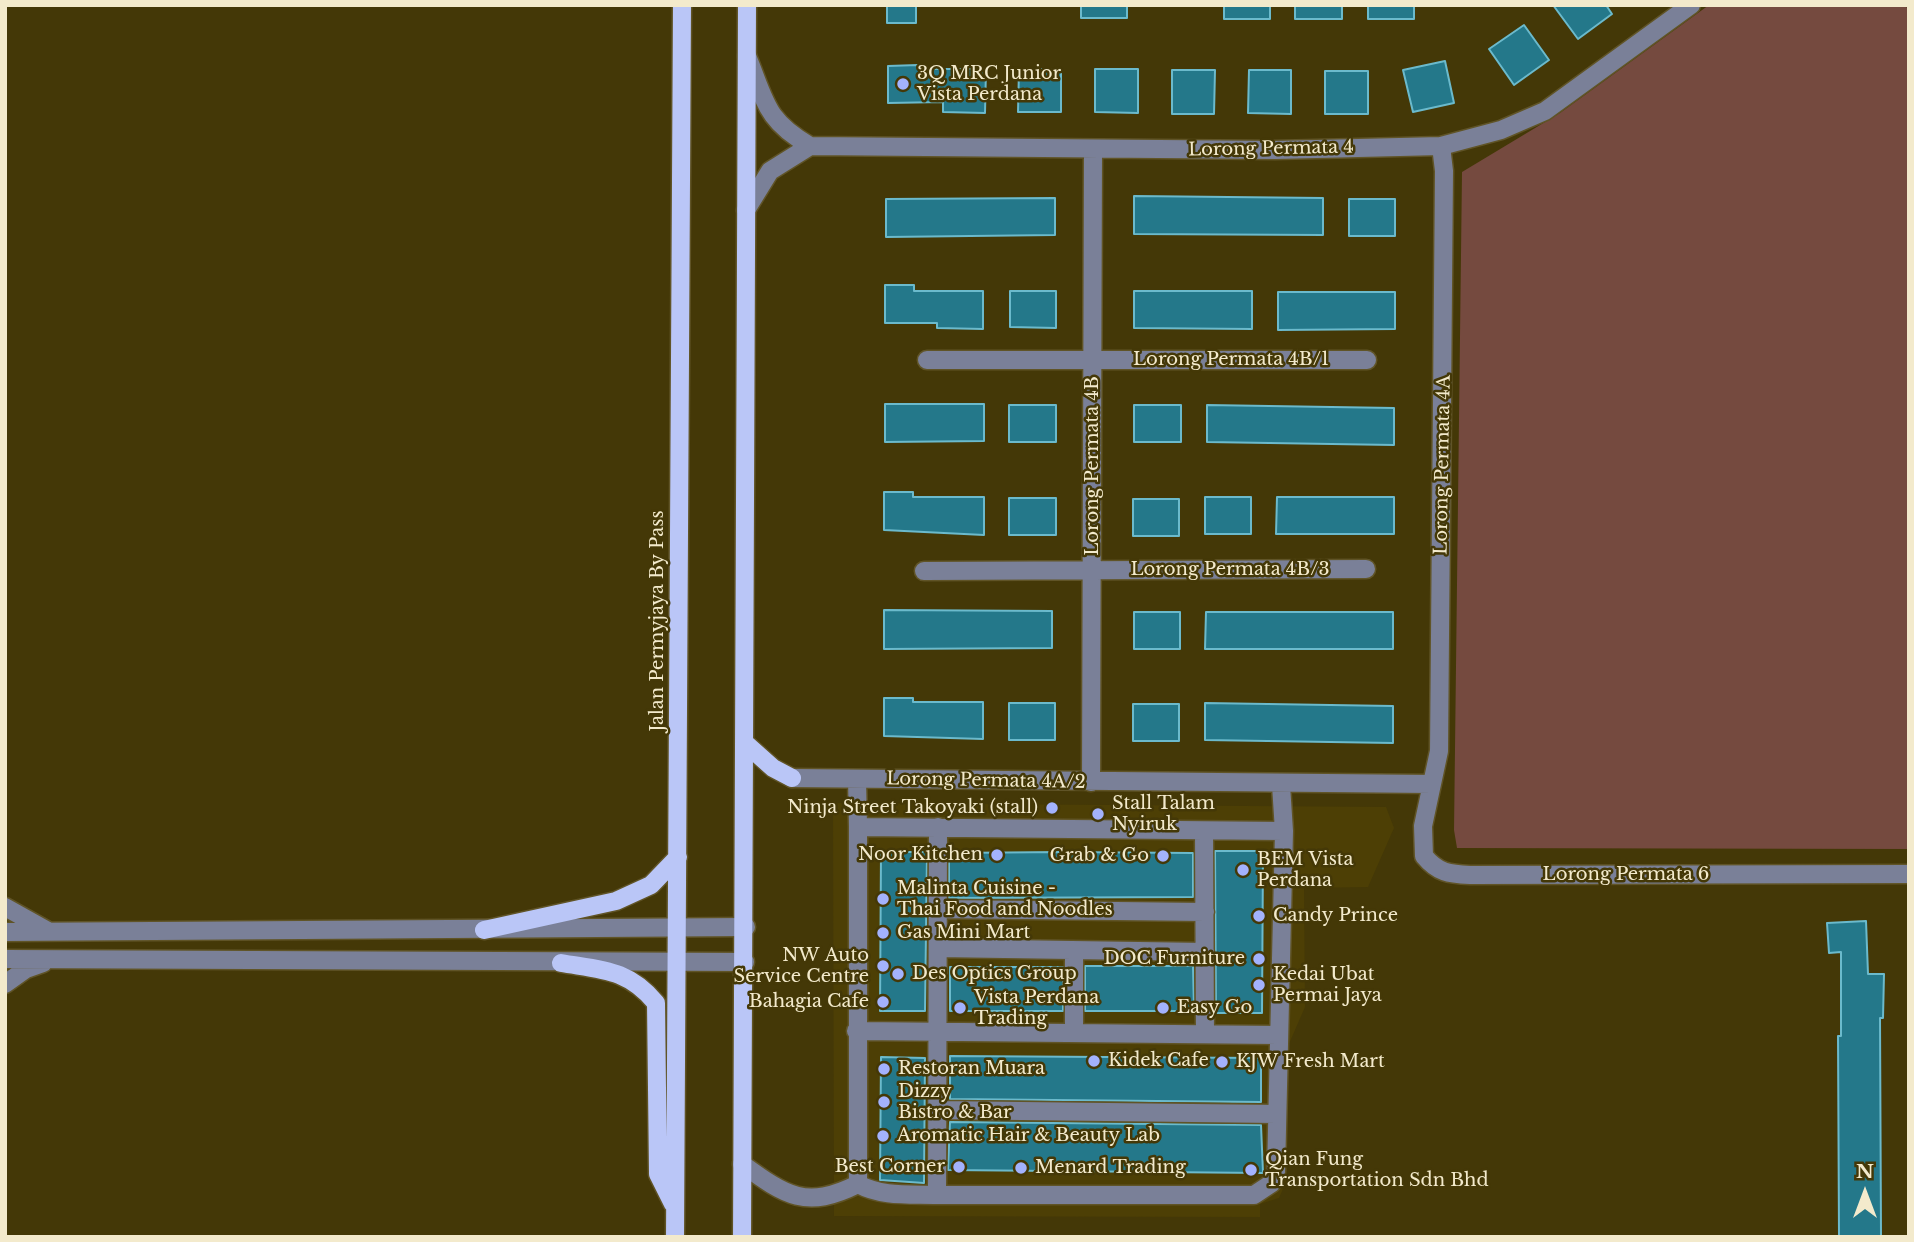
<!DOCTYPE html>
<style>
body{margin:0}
#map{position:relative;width:1914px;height:1242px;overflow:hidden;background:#443807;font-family:"Libre Baskerville",serif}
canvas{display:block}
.frame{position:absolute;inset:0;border:7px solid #f3eacc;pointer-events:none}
.north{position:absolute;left:1830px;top:1158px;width:70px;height:70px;-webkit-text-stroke:5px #443807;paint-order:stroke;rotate:0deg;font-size:19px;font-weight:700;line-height:28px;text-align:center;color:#f3eacc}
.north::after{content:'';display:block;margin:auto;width:24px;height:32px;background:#f3eacc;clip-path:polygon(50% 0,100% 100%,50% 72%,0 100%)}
</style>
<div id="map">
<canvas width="1914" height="1242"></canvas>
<div class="frame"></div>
<div class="north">N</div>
</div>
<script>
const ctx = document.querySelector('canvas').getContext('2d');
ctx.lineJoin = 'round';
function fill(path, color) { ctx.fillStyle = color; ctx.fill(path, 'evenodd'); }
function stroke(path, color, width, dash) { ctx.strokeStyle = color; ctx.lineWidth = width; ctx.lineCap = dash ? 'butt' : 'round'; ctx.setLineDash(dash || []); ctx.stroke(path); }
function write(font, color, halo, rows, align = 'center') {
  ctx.font = font + ' "Libre Baskerville",serif'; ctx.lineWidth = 5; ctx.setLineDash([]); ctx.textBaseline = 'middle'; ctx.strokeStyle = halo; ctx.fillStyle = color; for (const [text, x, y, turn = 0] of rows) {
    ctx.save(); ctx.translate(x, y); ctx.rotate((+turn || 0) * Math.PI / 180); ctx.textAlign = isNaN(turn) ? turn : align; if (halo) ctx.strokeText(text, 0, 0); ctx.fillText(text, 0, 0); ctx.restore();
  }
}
fill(new Path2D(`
 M833,803l553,4 8,21 -26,59 -64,1 1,119 -20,46 1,129 -7,16 -19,6v13l-426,-1z`), '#4d3f05');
fill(new Path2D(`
 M1709,5h196l4,6v838l-452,-1 -3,-18 8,-658 98,-59z`), '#754a3f');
const building = new Path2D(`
 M887,5h29v18h-29z
 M1081,5h46v13h-46z
 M1224,5h46v14h-46z
 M1295,5h47v14h-47z
 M1368,5h46v14h-46z
 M1553,5h53l6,9 -34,25z
 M1524,25l25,35 -35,25 -25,-36z
 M1445,61l9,42 -41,9 -10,-42z
 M918,65v4h68l-1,44 -42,-1v-10l-55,1v-37z
 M1019,69h42v43h-43z
 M1095,69h43v44l-43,-1z
 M1172,70h43l-1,44h-42z
 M1249,70h42v44l-43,-1z
 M1325,71h43v43h-43z
 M1134,196l189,2v37l-189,-1z
 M1055,198v37l-169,2v-38z
 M1349,199h46v37h-46z
 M885,285h29v6h69v38l-46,-1v-5h-52z
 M1010,291h46v37l-46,-1z
 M1134,291h118v38l-118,-1z
 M1278,292h117v37l-117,1z
 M885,404h99v37l-99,1z
 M1009,405h47v37h-47z
 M1134,405h47v37h-47z
 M1207,405l187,3v37l-187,-3z
 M884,492h29v5h71v38l-100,-5z
 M1205,497h46v37h-46z
 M1277,497h117v37h-118z
 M1009,498h47v37h-47z
 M1133,499h46v37h-46z
 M884,610l168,1v37l-168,1z
 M1134,612h46v37h-46z
 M1206,612h187v37h-188z
 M884,698h29v4h70v37l-99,-3z
 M1009,703h46v37h-46z
 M1205,703l188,3v37l-188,-3z
 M1133,704h46v37h-46z
 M1215,851h48l-1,162h-46z
 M881,852h46l-2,159h-45z
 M1061,852l132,1v44l-244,1v-45z
 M1866,921l2,53h16l-1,44h-3l1,219h-42l-1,-201h3v-84l-12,1 -2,-30z
 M1085,966h108l1,45h-109z
 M950,967h113v44h-113z
 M950,1056l311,2v44l-311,-3z
 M881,1057l44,1 -1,125 -44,-3z
 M950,1122l311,3 2,48 -315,-3z`);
fill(building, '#24788a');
stroke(building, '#6bbacc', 2);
const minor = new Path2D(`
 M747,56c19,46 18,64 63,90l465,4 166,-4 60,-16 44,-19 146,-106
 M1441,146l3,25 -5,580 -16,75 1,30c14,17 25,18 46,19l439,-1
 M746,210l24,-39 40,-25
 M927,360h440
 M924,571l442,-2
 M792,778l640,6
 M857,779l1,48
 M1091,782l2,-633
 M1281,785l3,46 -8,341 -4,11 -18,12h-317c-28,-1 -55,2 -79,-11v-357l426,4
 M1204,832l1,202
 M5,907l43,24
 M938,909l267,3
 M5,932l741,-5
 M938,948l267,4
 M1074,952v80
 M5,959l740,3
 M5,984l21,-15 17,-6
 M856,1031l422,4
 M937,1110l339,4
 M742,1164c44,32 64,46 116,20
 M937,1195l1,-368`);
const major = new Path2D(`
 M745,743l28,25 19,10
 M484,930l132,-29 35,-16 27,-28
 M561,963c41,7 67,6 95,40l2,171 15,30
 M675,1237l7,-1232
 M742,1237l5,-1232`);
stroke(minor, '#605427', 21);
stroke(major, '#605427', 21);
stroke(minor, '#7a8098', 18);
stroke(major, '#bac6f7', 18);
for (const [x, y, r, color] of [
 [903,84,7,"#a3b2fd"],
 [1052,808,7,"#a3b2fd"],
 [1098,814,7,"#a3b2fd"],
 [997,855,7,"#a3b2fd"],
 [1163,856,7,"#a3b2fd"],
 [1243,870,7,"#a3b2fd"],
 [883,899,7,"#a3b2fd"],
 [1259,916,7,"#a3b2fd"],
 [883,933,7,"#a3b2fd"],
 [1259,959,7,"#a3b2fd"],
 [883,966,7,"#a3b2fd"],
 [898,974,7,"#a3b2fd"],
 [1259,985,7,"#a3b2fd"],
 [883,1002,7,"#a3b2fd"],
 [960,1008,7,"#a3b2fd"],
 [1163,1008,7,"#a3b2fd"],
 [1094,1061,7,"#a3b2fd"],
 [1222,1062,7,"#a3b2fd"],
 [884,1069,7,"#a3b2fd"],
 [884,1102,7,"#a3b2fd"],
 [883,1136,7,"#a3b2fd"],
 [959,1167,7,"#a3b2fd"],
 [1021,1168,7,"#a3b2fd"],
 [1251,1170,7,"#a3b2fd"]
]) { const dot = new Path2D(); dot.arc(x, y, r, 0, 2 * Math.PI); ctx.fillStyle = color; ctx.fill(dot); stroke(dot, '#443807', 2.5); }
write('18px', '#f3eacc', '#443807', [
 ["3Q MRC Junior",917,74],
 ["Vista Perdana",917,95],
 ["Stall Talam",1112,804],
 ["Nyiruk",1112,825],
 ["Ninja Street Takoyaki (stall)",1038,808,"right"],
 ["Noor Kitchen",983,855,"right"],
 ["Grab & Go",1149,856,"right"],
 ["BEM Vista",1257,860],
 ["Perdana",1257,881],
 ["Malinta Cuisine -",897,889],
 ["Thai Food and Noodles",897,910],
 ["Candy Prince",1273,916],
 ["Gas Mini Mart",897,933],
 ["NW Auto",869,956,"right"],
 ["Service Centre",869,977,"right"],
 ["DOC Furniture",1245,959,"right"],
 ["Des Optics Group",912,974],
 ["Kedai Ubat",1273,975],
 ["Permai Jaya",1273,996],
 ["Vista Perdana",974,998],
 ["Trading",974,1019],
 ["Bahagia Cafe",869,1002,"right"],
 ["Easy Go",1177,1008],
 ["Kidek Cafe",1108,1061],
 ["KJW Fresh Mart",1236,1062],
 ["Restoran Muara",898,1069],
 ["Dizzy",898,1092],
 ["Bistro & Bar",898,1113],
 ["Aromatic Hair & Beauty Lab",897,1136],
 ["Qian Fung",1265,1160],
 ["Transportation Sdn Bhd",1265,1181],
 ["Best Corner",945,1167,"right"],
 ["Menard Trading",1035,1168]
], 'left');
write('18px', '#f3eacc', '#443807', [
 ["Lorong Permata 4",1271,149,-1],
 ["Lorong Permata 4B/1",1231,360],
 ["Lorong Permata 4A",1443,465,-89],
 ["Lorong Permata 4B",1093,466,-90],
 ["Lorong Permata 4B/3",1230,570],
 ["Jalan Permyjaya By Pass",658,621,-90],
 ["Lorong Permata 4A/2",986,781,1],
 ["Lorong Permata 6",1626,875]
]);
</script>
